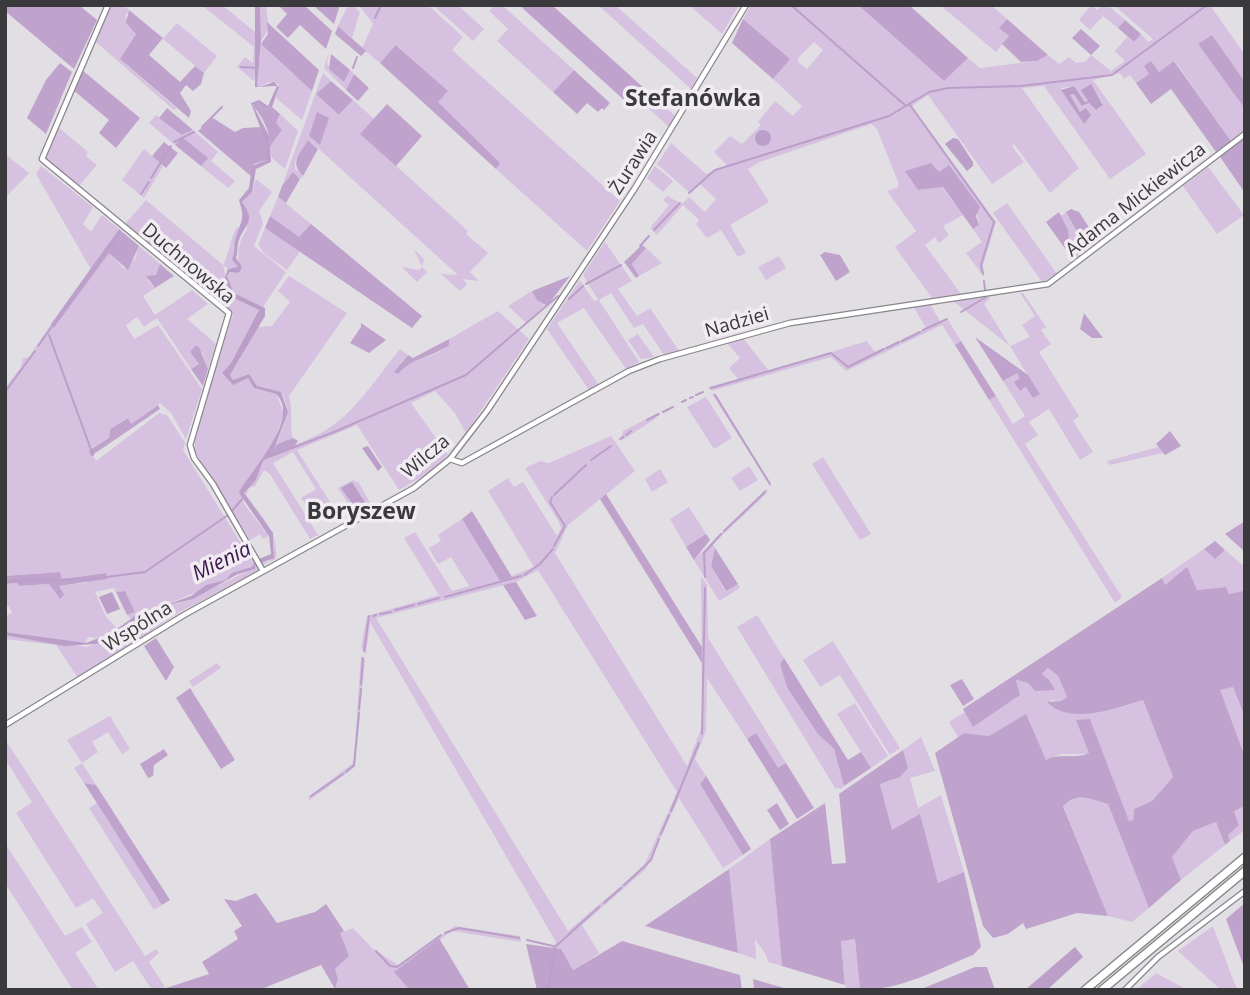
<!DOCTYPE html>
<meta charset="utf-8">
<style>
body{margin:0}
#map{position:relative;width:1250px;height:995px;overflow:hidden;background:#e2dfe4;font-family:"Open Sans",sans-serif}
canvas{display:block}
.frame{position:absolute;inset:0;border:7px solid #3a393b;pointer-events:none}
</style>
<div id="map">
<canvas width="1250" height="995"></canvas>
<div class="frame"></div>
</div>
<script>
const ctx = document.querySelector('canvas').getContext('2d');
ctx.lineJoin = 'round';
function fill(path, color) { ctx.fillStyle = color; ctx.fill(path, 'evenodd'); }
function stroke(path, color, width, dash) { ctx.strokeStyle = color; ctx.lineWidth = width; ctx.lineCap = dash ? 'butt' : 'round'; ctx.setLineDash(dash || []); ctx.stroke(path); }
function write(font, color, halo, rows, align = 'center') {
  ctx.font = font + ' "Open Sans",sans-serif'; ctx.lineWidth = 7; ctx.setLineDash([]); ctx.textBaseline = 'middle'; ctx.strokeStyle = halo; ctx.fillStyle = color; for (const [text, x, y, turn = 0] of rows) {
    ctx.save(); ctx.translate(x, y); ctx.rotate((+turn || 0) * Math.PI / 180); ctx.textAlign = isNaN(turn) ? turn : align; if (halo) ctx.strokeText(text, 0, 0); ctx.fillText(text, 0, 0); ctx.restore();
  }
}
fill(new Path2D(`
 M111,5h13l5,5 -4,6 11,18 -16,25 56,49 -2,2 -78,-68z
 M222,5l33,27 2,38 -3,11 -17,-14 8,-10 8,6 1,-16 -51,-41z
 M260,5h6l3,24 -8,12z
 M348,5h5l7,7 -8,26 -14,-12z
 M359,5h69l35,32 -11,13 168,151 -33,50 -91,-82 3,-6 -61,-61 9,-11 -50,-46 -17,18 -18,-15 11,-24z
 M433,5h25l26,24 -11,12z
 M495,5h7l72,65 -21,22 -56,-51 11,-12 -19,-18z
 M598,5h17l82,73 -6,11z
 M689,5h50l-17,29z
 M751,5h107l86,76 24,-23 12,10 57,-7 11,-6 11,9 10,-7 7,6 9,-1 6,-7 20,16 14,-10 -10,-10 12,-14 7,5 7,-8 7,8 5,-3 -39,-34h96l35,50v27l-33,-47 -14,9 47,65v21l-14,11 -56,-80 -16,11 -8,-10 -2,12 -13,9 -6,-8 -6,4 -4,-6 -27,7 53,74 -36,25 -66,-93 -22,2 57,80 -29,25 -36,-49 -2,2 12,16 -32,22 -64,-89 -16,11 84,116 -13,43 1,12 -18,-24 16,-11 -9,-13 6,-4 -2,-13 -28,-46 -30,24 23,-3 21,28 -20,11 6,9 -10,8 -4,-6 -10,8 36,49 -29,4 -37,-51 21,-16 -29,-40 10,-3 2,-4 -22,-55 -6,-5 -111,38 -12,7 21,33 -39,23 16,28 -8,4 -17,-27 -14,8 -11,-14 3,-4 -16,-15 -26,30 -7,-7 19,-23 -6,-5 4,-4 15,8 7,-7 16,15 11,-13 -17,-16 -9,10 -33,-29 14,-21 35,31 21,-9 -13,-13 16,-16 12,8 19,-19 -3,-3 17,-21 18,15 9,-10 -29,-27 16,-20 -46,-40zM814,42l9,8 -16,19 -9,-7 1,-5zM1091,85l12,18 -7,7 -7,-7 -5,3 -10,-12 -4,1 10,17 7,-3 -4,14 -22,-35 13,-2 11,16 3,-1z
 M940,5h51l16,14 -7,9 9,8 -13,16z
 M1091,5l6,5 5,-5h6l17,15 -7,8 -15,-12 -13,14 -11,-10z
 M177,23l40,33 -13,17 -41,-34z
 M261,44l51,47 -10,29 -26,-22 3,-14 -10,-2 -10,5 -2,-2z
 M329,52l-2,12 17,18 6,-12 4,4 -8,16 -22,-22z
 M323,73l8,8 -15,13 24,21 13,-15 21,19 -13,15 107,97 -2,3 22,19 -18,19 9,9 -16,-2 4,5 -7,7 -19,-17 17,1 -149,-135 -14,22v7l8,7 -3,3 -7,-7 -11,14z
 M656,99l19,17 -6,11 -21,-19z
 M280,114l18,17 -13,38 -13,-11 -3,-10 13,-18 -6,-7z
 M156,115l24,20 13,-5 25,22 -7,9 24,20 -7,7 -27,-22 6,-8 -25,-21 -7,8 -26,-22z
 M57,126l31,26 -2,4 11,9 -19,22 -33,-28z
 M144,149l19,17 -19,32 -22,-18z
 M5,154l24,19 -24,25z
 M41,166l52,41 -10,17 8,8 11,-17 17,14 -27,42 -56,-97z
 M655,166l18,15 -10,11 -16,-14z
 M1208,167l36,48 -27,19 -34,-48z
 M256,179l16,13 -13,19 4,12 -9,23 32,26 -23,35 -29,-14 -7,-17 4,-4 9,1c-3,-18 -3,-29 7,-44l-5,-27 10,-10z
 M278,197l33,27 -12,14 -29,-22z
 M146,200l77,65c7,-13 7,-26 14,-38l4,3c-8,11 -9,28 -3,38l-10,1 -5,-4 8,34 1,-3 27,14 -28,53 -9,10 9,10 17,-5 6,10 22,6 8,19 -14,39 -29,37 3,15 25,32 -6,3 -3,-5 -10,6 -55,-88 -1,-16 39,-122c-5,-11 -92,-75 -109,-89z
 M1007,203l50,71 -15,8 -49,-69z
 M1066,212l11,20 -1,15 -6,2 -10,-32z
 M265,228l35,23 -13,19 -22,-16 -7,-9z
 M1094,235l7,5 -24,18 -2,-8z
 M605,242l27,39 -14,8 19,27 13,-8 29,43 -15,4 -21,-31 -9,4 -23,-35 -12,7 40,62 -13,7 -42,-61 -27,15 42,62 -10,5 -42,-61 33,-49 14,21 4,-1 -15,-25z
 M139,246l21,18 -4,11 -9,5 8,8 -12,8 12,19 37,-25 16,14 -21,15 29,25 -8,25 -6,-17h-12l9,12 -8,5 -34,-51 -13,9 -7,-10 -11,8 8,14 24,-14 44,64 -16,50 -15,-26 -11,-10 -29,21 -4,-6 -17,11 -1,9 -20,11 7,12 63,-48 8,2 18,28 -2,7 67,108 6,3c-7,10 -21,11 -30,19l-95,39 -4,-4 8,-3 -10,-21 -9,1 -2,-4 -19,4 11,25 12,12 -18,9 -12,-1 -3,7 -80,-12v-16l7,-3 -3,-7h-4v-22l12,-1 2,3 30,-2 9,13v-11l28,-3 19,-10 -43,6 -2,-7 -55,4v-188l16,-21 2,-9 6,-1 22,-33 4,3 54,-75 15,17 11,-10z
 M646,248l16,15 -23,13 -7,-12z
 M414,249l10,10 -2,8 5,5 -10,10 -15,-15 17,3 3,-3z
 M779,256l7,12 -20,12 -8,-13z
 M289,276l58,37 -58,83c4,14 1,35 4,42l-16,6 11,-32 -5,-18 -27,-8 -7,-12 -16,6 -4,-6c9,-9 21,-34 29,-47l14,-1 18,-24 -12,-11z
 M532,291l12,15 -18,17 -18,-17z
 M1020,293h3l23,34 -5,3 10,14 -12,8 40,64 -6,5 20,31 -13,8 -31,-51 -20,13 9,13 -13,9 97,153 -7,6 -126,-203 7,-4 17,28 12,-8 -22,-35 14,-9 4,6 -1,13 7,-4 12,7 -29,-48 -57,-45 38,-4 -7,7 26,42 20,-9 -8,-12 13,-9z
 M930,304l11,19 7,-3 13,21 -6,4 -13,-20 -96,46 -15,-14 -120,34 -3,-4 30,-8 -9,-11 11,-10 -14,-16 16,-5 27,34 98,-30 8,11 51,-24 -13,-22z
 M498,311l31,28 -63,94 -11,-20 -20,-22 -24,12 37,52 -19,18 -30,17 -42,-65 -60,25 33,52 -18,12 -11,-16 15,-9 -23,-37 -20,11 45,72 -8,4 -40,-65 -6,-4 -9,16 -6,2 -3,7c15,21 33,37 30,64l-14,6 -1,-2 9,-2c17,-28 -18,-45 -26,-68l12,-13 7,-19c19,-12 39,-18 58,-28 33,-18 56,-56 79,-84l8,6 -7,7v10l7,-10c14,-5 38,-6 41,-23z
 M638,334l16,23 -13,2 -13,-19z
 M715,393l56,91 -1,2 -58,-92z
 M706,397l26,41 -18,11 -27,-42z
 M658,413l-3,6 -34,22 2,-10z
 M611,436l24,35 -67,54 -13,28 132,213 15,-40 -1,-150 6,9 1,53 78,125 -8,6 -22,-35 -9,5 -40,-61 -1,53 -11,28 11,17 -6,8 43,71 -20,13 -44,-70 -33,71 -64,56 17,28 -26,17 -12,-20 -9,-2 4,-6 -186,-320 -4,33 -5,-8 6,-31 72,-21 -35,-57 11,-6 37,59 17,-5 -18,-29 -13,7 -9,-16 12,-7 -3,-6 24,-16 38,62 34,-14 -46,-76 20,-13 6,9 9,-5 34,54 4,-8 -2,-6 -34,-54 15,-7 9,2zM538,570l139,222 -33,74 -76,65 -192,-313 140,-36z
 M1158,447l5,6 -53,12 -3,-4z
 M823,457l48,77 -11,6 -48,-76z
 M749,466l9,14 -18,11 -9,-13z
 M660,469l8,13 -16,10 -7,-13z
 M353,480l6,3 13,23 -17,9 -17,-27z
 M766,489l2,2 -7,8 -48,45 2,4 -4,18 14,25 13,-7 2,4 -21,13 -25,-41z
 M689,507l17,27 -20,13 -16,-28z
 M1204,549l11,10 10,-9 20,17v27l-2,-3 -14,3 -3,-7 -30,3 -15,-19 -4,7 -13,7 -2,-7z
 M257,565l3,5 -80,42 -102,66 -22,-33 -51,-6v-4h8l73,12c10,-3 22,-6 31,-12 6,-4 9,-10 16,-14 43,-19 85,-32 124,-56z
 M757,615l27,43 -4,6 46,78 8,7 10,37 -3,3 -6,-1 -98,-161z
 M833,641l67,107 -10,7 -50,-80 -20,12 -17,-27z
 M361,655l4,5 -10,107 -45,33 -2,-3 44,-33 2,-5z
 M217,663l4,5 -28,19 -4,-6z
 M1048,668l10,8 9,21 -6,4 -10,-1 1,7c30,11 61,4 91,-7l30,77 -21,24 -18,8 -1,11 -4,2 -39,-103 -1,35h-28l-15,6 -57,-24 -24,-3 -7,4 -9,-15 16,-10 9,14 46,-31 -5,-15 13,3 7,8 15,-10 -8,-6z
 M1233,687l12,30v40l-26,-67z
 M855,703l33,53 -17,12 -34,-54z
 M110,716l20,33 -8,5 -14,-22 -16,10 6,10 -16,11 14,22 -12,-2 -10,-15 8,-5 -15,-23z
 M921,737l14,34 -25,7 8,30 23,-13 23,77 -26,12 -18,-69 -28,16 -12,-48 13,-3 14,-12 -4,-18z
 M5,739l140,217 11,-7 3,4 -10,9 16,25 -13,3 -19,-29 -18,11 -29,-48 17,-11 -10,-15 -17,10 -60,-95 16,-11 -27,-43z
 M1081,795l27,9 41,104 -17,14 -24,-6 -45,-111z
 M97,803l65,102 -8,5 -65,-102z
 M1245,806v24l-15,11 -3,-6 12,-11 -5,-13z
 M1216,822l9,23 -44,35 -9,-23 21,-26z
 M770,839l12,127 -14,-4 -2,-7 -11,-16 1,20 -18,-6 -9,-84z
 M5,843l60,93 17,-9 10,15 -17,11 24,37h-26l-68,-107z
 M455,926l65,10 1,6 -69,-11 -57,41 15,18 -75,-1 3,-10 -3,-10 14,-13 -10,-23 14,-5 19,20 26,17z
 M1213,926l21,56 4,8h-17l-43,-39z
 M855,939l5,51h-14l-5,-50z
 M1156,973l26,14 4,3h-50z`), '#d6c1e0');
fill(new Path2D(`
 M5,5h74l18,15 -23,49 -69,-58z
 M278,5h26l28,26 -6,18 -26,-24 -12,13 -12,-11 11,-13z
 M313,5h27l-6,19z
 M519,5h33l104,94 -8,9 -7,-6 -7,7z
 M858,5h51l59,53 -24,23z
 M129,10l34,28 -14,17 31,27 15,-16 9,7 -3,11 -8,7 -7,-6 -6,8 11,18 -2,7 -69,-59 16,-25 -10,-11z
 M743,19l47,40 -17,20 -41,-36z
 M1007,19l41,36 -11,6 -16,1 -19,-18 7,-8 -10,-8z
 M1125,20l16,14 -7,8 -16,-14z
 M267,22l52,48 -7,21 -51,-47 7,-10z
 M338,26l28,25 -5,5 -26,-22z
 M1081,29l19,17 -9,9 -19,-17z
 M1212,35l33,47v27l-47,-65z
 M396,45l52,46 -10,11 62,61 -4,6 -116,-106z
 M331,54l19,16 -6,12 -15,-13z
 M1151,61l8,11 15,-11 57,80 -15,11 -45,-63 -20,15 -15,-21 13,-9 -5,-8z
 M60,63l12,9 -26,62 -19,-16 19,-38z
 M82,70l58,48 -24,30 -17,-15 10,-13 -36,-30z
 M574,70l36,33 -6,7 -2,-2 -4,4 -11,-9 -10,11 -24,-22z
 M354,74l15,14 -11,13 -12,-11z
 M331,81l22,19 -14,15 -23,-21z
 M258,102l6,7 8,-2 8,7 -4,9 6,7 -13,18c3,-13 -6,-31 -15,-41v-4z
 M387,104l35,32 -26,30 -36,-32z
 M167,108l26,22 -12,5 -22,-17z
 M317,112l12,6 -9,27 -11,-9z
 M213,118l22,14 8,-4 17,-1 7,16v17l-13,4 -2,13 -54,-46z
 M182,137l26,21 -7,8 -26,-21z
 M1242,139l3,3v51l-25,-36z
 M308,140l10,9 -15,27c-14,-13 -3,-22 5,-36z
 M164,142l14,11 -12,15 -14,-12z
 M931,163l8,9 10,-7 31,42 -4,9 3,9 -6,4 -30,-42 -25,3 -13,-19z
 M293,172l7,7 -14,24 -8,-6 4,-11z
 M1071,209l8,3 13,20 -16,15 1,-15 -11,-20z
 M1059,212l9,18 2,19 -4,1 -20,-28z
 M270,216l29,21 12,-13 111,92 -10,12 -147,-100z
 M119,229l20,17 -11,24 -19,-17 -55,75 -3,-4z
 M642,245l4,3 -14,16 7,12 -3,2 -12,-16z
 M825,252l15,3 10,17 -14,9 -16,-26z
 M160,264l14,12 -19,12 -9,-12 10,-1z
 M570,276l-23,30 -10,-6 -5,-9z
 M1084,313l19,25h-11l-12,-9z
 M361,323l25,17 -17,13 -19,-10 11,-16z
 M975,337l53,38 12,19 -7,4 -7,-11 -6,4 -6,-9 6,-4 -3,-5 -14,8z
 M449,339v6c-21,15 -34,10 -51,29l-4,-2 14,-17 5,3z
 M961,341l35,55 -7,4 -34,-55z
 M195,346l4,1 9,22 -5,17 -12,-17 8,-5 -9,-12z
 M158,405l2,4 -69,47 -2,-6 20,-12 1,-9 18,-11 3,6z
 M1170,431l11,15 -16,9 -9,-11z
 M293,438l5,3 -4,6 -24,10 7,-13z
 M606,494l96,153v16l-102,-164z
 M472,511l40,66 -12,4 -38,-62z
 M1245,521v31l-20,-18z
 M706,534l4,6 -16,20 -8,-13z
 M1215,541l10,9 -10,9 -11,-10z
 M715,548l23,36 -12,7 -15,-25z
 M1187,567l10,23 29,-3 3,7 14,-3 2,3v123l-12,-30 -13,3 25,67v49l-11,5 5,14 -11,10 2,6 -5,4 -9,-23 -23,9 -21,26 9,23 -32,28 -41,-104c-20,-5 -28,-13 -45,2l45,110 -31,-3 -51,16 -3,-6 -15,11 -15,4 -10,-12 -48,-173 29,-20 25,3 37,-22 20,46c14,-8 29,0 43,-7l-13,-33 14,-1 39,102 4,-1 1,-11 18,-8 21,-24 -30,-77c-26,8 -74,26 -96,2l14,-1 6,-4 -9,-21 -10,-8 -6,6 8,7 5,9 -20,1 -7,-8 -12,-3 4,15 -47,32 -10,-18 199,-131 3,7z
 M60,572l2,7 44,-6 1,6 -48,7 5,9 -4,4 -11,-15 -30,2 -2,-3 -12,1v-8z
 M516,582l21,34 -12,4 -22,-35z
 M125,591l10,21 -8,3 -11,-23z
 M156,638l18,29 -8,14 -22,-35z
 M784,658l64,102 13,-8 10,16 -27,18 -10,-37 -16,-15 -31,-47 -7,-23z
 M962,679l12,20 -11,7 -13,-21z
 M190,688l45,72 -14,9 -45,-71z
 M756,733l22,35 8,-5 28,45 -17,11 -50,-80z
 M164,749l4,6 -14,10 -1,11 -5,2 -8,-14z
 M903,750l5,18 -8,9 -20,7 12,46 28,-16 18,69 26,-11 17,75 -8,8c-37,15 -72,35 -113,35l-5,-51 -14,2 4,44 -63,-19 -12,-127 55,-36 7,61 14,-1 -7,-69z
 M706,776l45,73 -8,6 -43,-71z
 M84,783l12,2 74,115 -8,5z
 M777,803l12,21 -9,6 -13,-20z
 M729,869l9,84 -93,-27z
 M256,893l21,30 38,-11 11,-8 18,27 -4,2 9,23 -14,13 3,10 -3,10 -14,-24 -62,25h-99l49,-16 -7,-12 36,-23 -4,-8 8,-5 -18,-27 12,2z
 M1245,903v67l-19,-51z
 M439,938l31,52h-60l-16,-18z
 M622,941l118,34 2,15h-205l-11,-46 35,5 12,21z
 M975,967h12l8,23h-76z
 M753,979l38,11h-37z`), '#c0a3cd');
fill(new Path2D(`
 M255,5h5l1,36 -4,44 2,2 15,-5 5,5 -7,20 -8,2 -6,-7 -5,3 16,31 2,26 -15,7 -4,23 -10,10c14,20 4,20 -3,38 -2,5 -1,13 -3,18l6,9 -3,6 -9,-1 -3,4 7,17 31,15v8l-35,59 3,5 16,-6 8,12 24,6 7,20 -16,43 -9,6 -7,19 -12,13 29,40 1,25 -13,5 -2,-4 12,-5 -2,-18 -30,-43c10,-21 63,-74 37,-99l-22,-6 -6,-10 -15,7 -11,-12 9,-10 28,-53 -25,-12 -10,-18 4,-11 10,-2 -6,-8c4,-8 1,-15 4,-22 6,-19 9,-17 3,-37l10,-12 3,-22 15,-6 -1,-17 -15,-40 8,-3 9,6 9,-20 -22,1z
 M1091,84l12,21 -7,5 -7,-7 -7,3 -8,-12 -4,1 10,17 6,-4 5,7 -7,9 -23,-34 13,-4 11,16 3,-1 -7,-11z
 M755 138a8 8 0 1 1 16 0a8 8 0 1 1-16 0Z
 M953,138l5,1 15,23v4l-6,5 -22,-27z
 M368,446l14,21 -4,4 -16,-23z
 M352,482l14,22 -9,6 -16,-22z
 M256,561l-1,8 -17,5 -45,25 -18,4 -40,17 -21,17 -18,7 -32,2 -59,-11v-3l81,11 25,-10 24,-17 56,-20 15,-11 20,-5 6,-7 19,-6z
 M112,592l8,17 -13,5 -8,-17z
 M1075,947l8,10 -36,33h-22z`), '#bb9fc9');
stroke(new Path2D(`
 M791,5l115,101
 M375,18l6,-13
 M241,67l17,1
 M353,68l4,-11
 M910,105l84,117 -13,43 2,9
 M202,127l20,-20
 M174,142l20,-10
 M151,178l20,-32
 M689,193l26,-23 174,-54 40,-24 19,-4 73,-2 91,-11 95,-70
 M141,194l8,-12
 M654,230l26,-27
 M640,246l9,-10
 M984,281l1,9
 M586,284l35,-19
 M569,299l14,-13
 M961,312l25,-15
 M923,330l24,-11
 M49,335l44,120
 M902,341l18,-9
 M38,346l82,-114
 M887,348l12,-6
 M711,388l120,-35 17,14 36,-18
 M5,392l30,-41
 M696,395l7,-3
 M715,395l55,89
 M690,398l3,-1
 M682,402l4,-2
 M663,412l10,-5
 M647,420l12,-6
 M626,435l5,-4
 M620,439l3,-2
 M266,458l68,-26 132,-57 92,-79
 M591,460l20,-14
 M554,495l32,-30
 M552,497l-2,5 15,24 -11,20
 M232,511l10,-12
 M724,531l41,-39
 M524,575l16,-11 13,-15
 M705,577l-1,-24 17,-19
 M5,581l86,-2 54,-7 83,-57
 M445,597l76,-21
 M418,604l21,-6
 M395,610l19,-5
 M380,614l11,-2
 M373,616l3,-1
 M364,651l5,-35
 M361,684l2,-26
 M359,709l2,-20
 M702,734l3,-146
 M346,772l8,-7 5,-52
 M311,796l32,-22
 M671,811l28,-68
 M661,834l8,-19
 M624,885l27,-25 8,-21
 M604,903l17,-15
 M445,933l14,-5 60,10
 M527,940l26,6
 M376,951l14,15 7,1 44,-32
 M548,990l7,-43 44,-40`), '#bb9fc9', 2);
const secondary = new Path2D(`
 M108,5l-66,154 187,154 -39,132 4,13 19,26 50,87
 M450,459l12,4 167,-92 31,-12 130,-36 258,-39 197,-150
 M5,725l179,-110 230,-127 36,-29 37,-48 148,-223 111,-183
 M1125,990l33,-33 87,-66`);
const highway = new Path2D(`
 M1085,990l160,-133
 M1102,990l143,-119`);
stroke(secondary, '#89868b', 7);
stroke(highway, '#89868b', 10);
stroke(secondary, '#fff', 4.5);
stroke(highway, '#fff', 7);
write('19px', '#3a393b', '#f0ecf2', [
 ["Żurawia",634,163,-57],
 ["Adama Mickiewicza",1136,200,-38],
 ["Duchnowska",188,264,40],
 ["Nadziei",737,323,-16],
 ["Wilcza",426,457,-40],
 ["Wspólna",138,627,-32]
]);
write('italic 21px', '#3d184c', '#f0ecf2', [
 ["Mienia",222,562,-26]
]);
write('bold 23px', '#3a393b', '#f0ecf2', [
 ["Stefanówka",693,99],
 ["Boryszew",361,512]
]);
</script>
